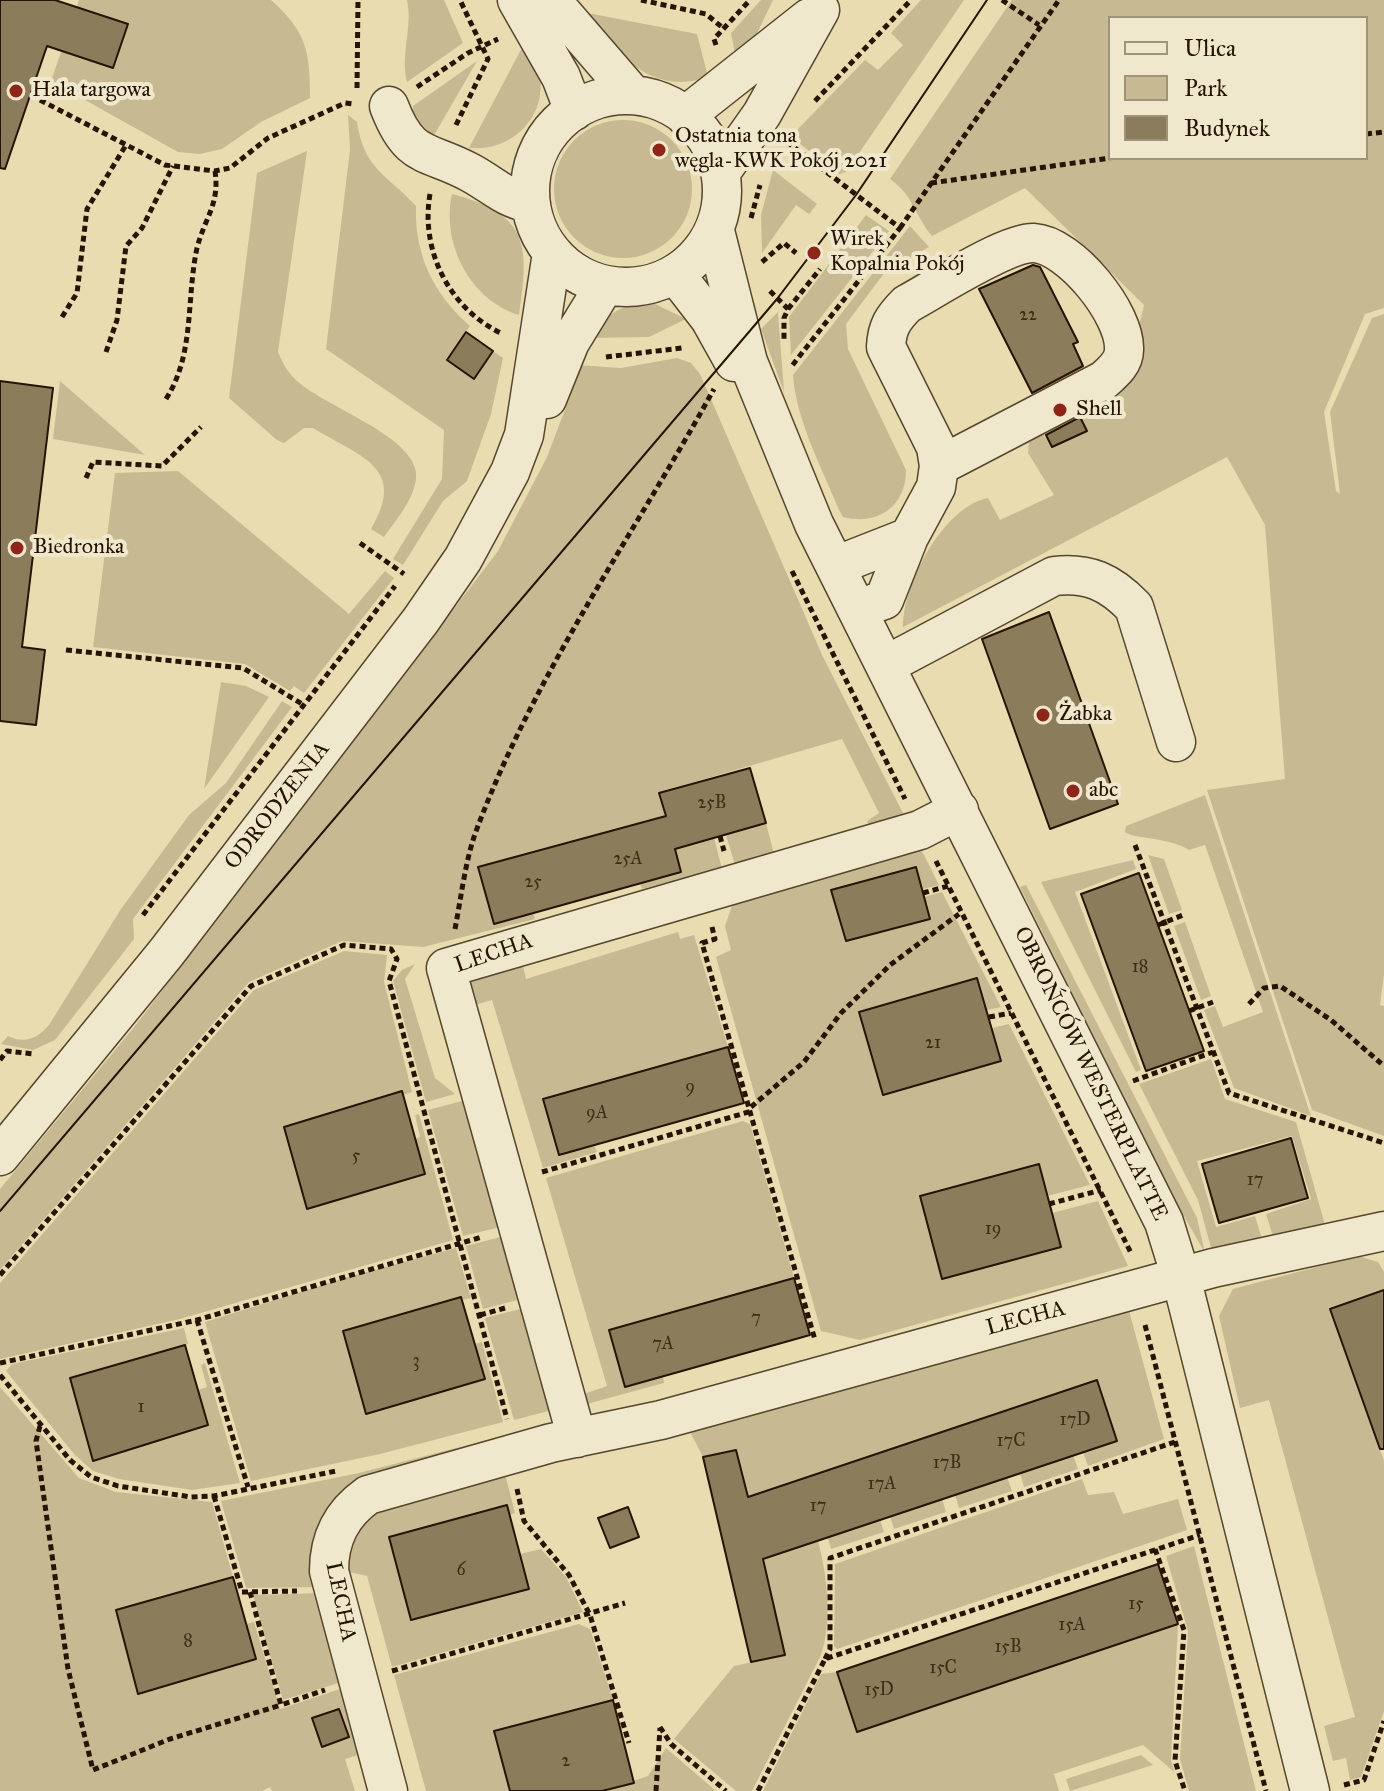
<!DOCTYPE html>
<meta charset="utf-8">
<style>
body{margin:0}
#map{position:relative;width:1384px;height:1791px;overflow:hidden;background:#e8dcb0;font-family:"IM FELL Great Primer",serif}
canvas{display:block}
.legend{position:absolute;left:1108px;top:16px;width:260px;height:144px;box-sizing:border-box;background:#f0e8cc;border:2px solid #9f937a;margin:0;padding:10px 14px;list-style:none;font-size:24px;color:#261400}
.legend li{display:flex;align-items:center;gap:16px;height:40px}
.legend b{width:40px;border:2px solid #9f937a}
</style>
<div id="map">
<canvas width="1384" height="1791"></canvas>
<ul class="legend">
<li><b style="height:10px;background:#f0e8cc"></b>Ulica</li>
<li><b style="height:22px;background:#c7ba92"></b>Park</li>
<li><b style="height:22px;background:#8b7c5c"></b>Budynek</li>
</ul>
</div>
<script>
const ctx = document.querySelector('canvas').getContext('2d');
ctx.lineJoin = 'round';
function fill(path, color) { ctx.fillStyle = color; ctx.fill(path, 'evenodd'); }
function stroke(path, color, width, dash) { ctx.strokeStyle = color; ctx.lineWidth = width; ctx.lineCap = dash ? 'butt' : 'round'; ctx.setLineDash(dash || []); ctx.stroke(path); }
function write(font, color, halo, rows, align = 'center') {
  ctx.font = font + ' "IM FELL Great Primer",serif'; ctx.lineWidth = 8; ctx.setLineDash([]); ctx.textBaseline = 'middle'; ctx.strokeStyle = halo; ctx.fillStyle = color; for (const [text, x, y, turn = 0] of rows) {
    ctx.save(); ctx.translate(x, y); ctx.rotate((+turn || 0) * Math.PI / 180); ctx.textAlign = isNaN(turn) ? turn : align; if (halo) ctx.strokeText(text, 0, 0); ctx.fillText(text, 0, 0); ctx.restore();
  }
}
fill(new Path2D(`
 M79,0h192c36,32 39,52 39,98l-49,24 -39,27 -22,5 -22,-2 -127,-71z
 M407,0h37l19,43 -56,39c-7,-27 6,-55 0,-82z
 M761,0h12l-22,46 -14,18 -6,-31z
 M921,0h43l-118,172 -7,2 -40,-31 -1,-14 67,-69 13,10 25,-25 -12,-12z
 M1012,0h372v308l-19,6 -41,98 12,79 4,3 -10,-82 42,-94 12,-4v660l-4,31 4,1v130l-72,-26 -105,-320 78,-11 -20,-254 -38,-68 -324,170c0,-43 40,-120 85,-129l12,22 54,-25 -26,-42 1,-12 11,-11 13,17 33,-16 -7,-16 22,-10 -2,-5 36,-58 9,-37 -119,-117 -93,48c-18,-22 -18,-40 -42,-57zM1110,18h256v140h-256z
 M582,12l115,22 11,43c-58,20 -92,-25 -126,-65z
 M525,42c5,11 13,24 15,35 6,43 -31,75 -71,71z
 M477,61l-44,76 -21,-22 1,-9z
 M348,115l9,7c7,48 31,53 59,84 -2,48 18,89 54,120l-23,34 27,19 19,-28 10,7 -12,56 -24,67 -24,20 -40,64 -10,-6 49,-80 2,-49 -118,-81 24,-199z
 M554 189a69 69 0 1 1 138 0a69 69 0 1 1-138 0Z
 M307,151l-29,201c4,9 8,18 16,26 26,28 128,59 122,101 -3,22 -20,41 -32,58l-13,-8c37,-62 -11,-72 -58,-101h-9l-20,15 -7,-3 -48,-42 28,-225z
 M773,170l44,34 -8,10 -13,-9 -34,48 -1,-38z
 M452,194c76,20 78,50 67,121 -49,-15 -78,-72 -67,-121z
 M866,215l23,16 -98,124 -2,-38z
 M910,226l19,21 -44,25 -39,52 2,25 58,121c0,37 -29,56 -63,47l-4,-7c-17,-42 -43,-90 -46,-135z
 M651,302l35,17 -37,18 -62,1c18,-23 34,-34 64,-36z
 M778,312l6,80 -23,-63z
 M677,358l14,5 9,11 123,283 82,160 -35,9 -3,-5 12,-8 -37,-74 -182,53 6,24 -188,51 16,57 39,-11 2,6 -112,28 -81,-6 -93,41 -249,288v-81l135,-163 363,-475 49,-94 22,-58 8,-34 44,3z
 M60,381l85,74 -92,-16z
 M178,471l171,143 36,-43 9,7 -90,115 -10,-7 -4,5 -45,-27 -152,-17 22,-174z
 M221,682l25,4 23,11 -65,92z
 M282,701l10,6 -159,212 1,20 -79,101 -22,10 -32,-6 7,-8c17,8 29,3 41,-11l72,-116 68,-94 37,-32z
 M1205,795l106,321 -77,-28 -30,-78 11,-4 8,21 40,-15 -58,-167 -16,5c-20,-13 -56,-11 -64,-18l1,-6z
 M766,823l8,31 -39,11 -9,-30z
 M714,838l8,31 -80,20 -2,-6 41,-11 -6,-23z
 M917,841l22,44 -16,4 -7,-22 -85,24 14,50 85,-22 -6,-22 18,-5 59,115 -14,3 -10,-32 -117,33 23,83 118,-33 -9,-33 17,-4 81,161 -43,11 -9,-32 -118,31 23,84 118,-32 -9,-34 46,-12 30,65 -268,74 -39,-9 -105,-374 15,-7 -6,-24 8,-23z
 M1148,855l16,4 18,51 -13,4z
 M1133,860l3,9 -61,23 66,178 -5,2 -95,-190z
 M1026,885l171,333 8,35 -33,-58 -152,-308z
 M1185,922l26,74 -10,4 -27,-74z
 M678,932l2,7 14,-4 34,112 -185,52 16,55 35,-9 3,7 -54,16 -51,-168 -28,8 6,-30 50,-24 6,25z
 M344,951l43,4 -3,27 28,110 -9,3 -2,-4 -116,35 23,82 117,-33 -10,-36 5,-2 -5,-22 4,-1 34,126 -273,79 -180,40v-76l254,-293z
 M415,964l-10,15 30,99 20,16 -29,8 -33,-121 9,-11z
 M1211,1059l14,40 71,23 29,103 -51,15 -8,-26 45,-15 -19,-63 -95,25 19,66 39,-11 8,26 -50,13 -15,-55 -59,-116z
 M462,1101l16,12 31,112 -46,11 -35,-126z
 M743,1121l7,3 44,154 -185,52 16,57 38,-10 1,6 -81,22 -5,-9 29,-10 -61,-208z
 M512,1234l17,63 -46,12 -17,-63z
 M456,1248l15,50 -9,2 -2,-3 -116,34 23,82 117,-34 -9,-35 7,-2 21,80 -123,32 -129,27 -46,-159 143,-45z
 M1358,1256l20,6 6,10v18l-54,20 54,151v250l-23,66 -11,3 -4,-22 -13,3 -9,-35 31,-9 -86,-317 -29,8 -21,-92 14,-27z
 M532,1306l28,102 -46,12 -29,-102z
 M1128,1307l36,132 -76,27 -5,-14 34,-12 -20,-60 -320,107 18,61 23,-7c9,33 15,83 2,116l-68,134h-16l-62,-52 60,-73 51,-11 -49,-205 -33,7 -15,-29z
 M184,1328l4,16 -117,34 22,83 115,-36 -10,-35 9,-3 -6,-22 4,-2 35,120 -48,7 -73,-11 -26,-8 -18,-16 -69,-84 6,-7z
 M0,1387l79,91 37,14 96,10 21,75 -117,33 22,84 118,-35 -10,-35 8,-2 26,87 69,-23 16,67 -20,6 10,32h-83l-2,-4 -8,4h-262z
 M503,1436l2,9 -132,36 -50,106 -77,1 -25,-87 138,-28z
 M1073,1455l5,14 -54,18 -4,-14z
 M503,1466l12,47 -6,2 -3,-10 -117,32 22,83 118,-31 -9,-35 21,-5 25,28 17,35 -191,55 -25,-91 -27,-6 23,-59z
 M1007,1477l5,14 -53,17 -4,-13z
 M1082,1479l6,16 26,-3 9,22 55,-15 9,31 -350,119 -3,-3 1,-82z
 M942,1499l4,13 -52,17 -4,-13z
 M880,1520l4,12 -53,17 -3,-11z
 M1194,1546l62,245h-67l-9,-32 8,-128 -22,-75z
 M324,1593l21,88 -62,19 -30,-105z
 M579,1624l11,5 23,71 -119,31 16,60h-84l-32,-116z
 M1178,1624l-7,135 3,13 -31,-27 -89,29 5,17h-296l58,-117 16,-2 21,60z
 M666,1748l50,43h-114l46,-15z
 M1141,1755l12,10 -83,26 -4,-12z`), '#c7ba92');
const building = new Path2D(`
 M0,0h55l73,24 -15,44 -66,-22 -42,123 -5,-1z
 M1033,265l7,2 38,75 -5,2 10,22 -51,27 -53,-104z
 M466,332l27,19 -19,28 -27,-19z
 M0,381l53,7 -31,259 23,3 -9,75 -36,-4z
 M1080,417l7,14 -35,16 -6,-12z
 M1049,612l69,192 -68,25 -68,-190z
 M750,768l16,55 -91,26 6,23 -187,52 -16,-57 188,-51 -7,-23z
 M916,867l14,52 -84,22 -15,-51z
 M1139,873l65,178 -58,20 -65,-177z
 M977,978l24,83 -118,34 -24,-83z
 M728,1047l16,56 -185,52 -16,-56z
 M402,1091l23,83 -118,35 -23,-82z
 M1291,1138l17,60 -89,25 -17,-59z
 M1039,1164l22,83 -119,32 -22,-83z
 M794,1278l16,57 -185,52 -16,-57z
 M1384,1290v159h-4l-50,-140z
 M461,1297l24,82 -119,35 -23,-83z
 M185,1345l23,80 -115,36 -23,-83z
 M1097,1380l20,61 -354,118 22,96 -34,7 -48,-205 33,-7 12,47z
 M507,1505l22,84 -118,31 -22,-83z
 M628,1507l11,30 -29,11 -12,-30z
 M1158,1564l20,60 -321,108 -20,-60z
 M233,1577l23,82 -118,35 -22,-84z
 M613,1700l21,83 -32,8h-92l-16,-60z
 M339,1709l10,28 -27,10 -10,-29z`);
fill(building, '#8b7c5c');
stroke(building, '#261400', 2);
const minor = new Path2D(`
 M517,0l44,77 13,34
 M551,0l81,94
 M530 191a96 96 0 1 1 192 0a96 96 0 1 1-192 0Z
 M389,106c21,55 38,43 82,67 25,14 30,23 60,31
 M685,116l124,-98
 M721,172l41,-58 58,-104
 M715,231l33,131 66,162 350,698 17,55 129,514
 M676,275l34,44 24,43
 M547,399l23,-57 35,-57
 M835,566l74,-29
 M857,609l27,-9 25,-63 27,-50 3,-21 -3,-19 -50,-100c1,-20 7,-29 21,-43 28,-15 99,-62 127,-61 36,2 92,71 90,107 0,13 -11,22 -20,30l-165,86
 M886,665l168,-89c34,-4 56,6 80,31l42,135
 M0,1156l166,-203 255,-333 42,-61 47,-87 14,-37 28,-182
 M577,1438l-131,-470 474,-138 39,-20
 M388,1791l-59,-220c0,-32 12,-57 39,-76l183,-52 110,-23 552,-152 171,-37`);
stroke(minor, '#56462c', 41);
stroke(new Path2D(`
 M641,0l65,14 17,14
 M1002,0l37,25
 M716,45l-2,-6 36,-39
 M417,87l51,-34 30,-14
 M357,88l1,-88
 M40,100l125,65 50,6 15,-3 38,-30 77,-35 8,1
 M815,101l96,-101
 M456,125l32,-66 -28,-59
 M1366,134l18,-2
 M787,142l113,86 -109,139
 M931,183l179,-25
 M430,194c-10,57 20,116 73,140
 M751,218l9,-33
 M900,228l159,-228
 M762,262l22,-19 12,10
 M770,291l18,18 -4,9v23
 M788,309l32,-40
 M62,317l15,-24 10,-84 39,-64
 M106,352l11,-32 9,-74 16,-18 31,-62
 M606,357l76,-9
 M166,399c29,-45 20,-100 31,-151 8,-31 23,-44 18,-77
 M86,478l7,-16 69,4 39,-39
 M360,543l44,31
 M792,571l113,228
 M66,650l177,18 59,36
 M720,836l4,15
 M1135,845l94,248 155,50
 M936,861l195,392
 M923,893l25,-7
 M143,915l252,-329
 M1158,925l25,-10
 M712,927l3,12 -13,4 113,397
 M455,929c6,-31 10,-66 20,-95 58,-158 158,-298 239,-445
 M1249,1004l15,-16 16,-2 51,34 53,46
 M1189,1011l24,-9
 M989,1017l22,-4
 M0,1060l7,-9 27,3
 M1133,1081l80,-29
 M751,1107l53,-45 37,-49 49,-48 69,-51
 M542,1172l210,-61
 M1049,1204l52,-14
 M0,1275l251,-289 93,-41 47,4 6,10 -8,22 118,438
 M480,1315l25,-7
 M197,1320l51,167
 M1145,1325l121,466
 M0,1363l197,-43 285,-83
 M0,1375l70,85 21,17 27,9 73,11 23,-1 122,-25
 M40,1426l-4,15 32,228 25,101 77,-31 111,-34
 M517,1489l7,32 45,54 21,40 39,128
 M214,1496l28,96 55,-1
 M1155,1549l29,81 -9,131 10,30
 M250,1592l31,113 44,-15
 M825,1659l5,-10v-91l345,-116
 M392,1671l233,-68
 M660,1727l11,17 55,47
 M1344,1785l20,-5 20,-59
 M656,1791l4,-63
 M758,1791l67,-132 375,-124`), '#261400', 5, [6, 4]);
stroke(minor, '#f0e8cc', 38);
stroke(new Path2D(`
 M0,1211l777,-912 79,-104 131,-195`), '#261400', 2);
for (const [x, y, r, color] of [
 [16,91,8,"#8f2418"],
 [659,150,8,"#8f2418"],
 [814,253,8,"#8f2418"],
 [1060,410,8,"#8f2418"],
 [17,548,8,"#8f2418"],
 [1043,715,8,"#8f2418"],
 [1073,791,8,"#8f2418"]
]) { const dot = new Path2D(); dot.arc(x, y, r, 0, 2 * Math.PI); ctx.fillStyle = color; ctx.fill(dot); stroke(dot, '#f0e8cc', 3); }
write('18px', '#3f2e17', null, [
 ["22",1028,316],
 ["25B",712,804],
 ["25A",628,860],
 ["25",533,883],
 ["18",1140,968],
 ["21",933,1044],
 ["9",690,1088],
 ["9A",597,1114],
 ["5",356,1157],
 ["17",1255,1181],
 ["19",993,1230],
 ["7",756,1319],
 ["7A",663,1345],
 ["3",416,1362],
 ["1",141,1408],
 ["17D",1075,1421],
 ["17C",1011,1442],
 ["17B",947,1464],
 ["17A",882,1485],
 ["17",818,1507],
 ["6",461,1571],
 ["15",1136,1605],
 ["15A",1072,1626],
 ["8",188,1642],
 ["15B",1008,1648],
 ["15C",943,1669],
 ["15D",879,1691],
 ["2",566,1762]
]);
write('22px', '#261400', '#f0e8cc', [
 ["Hala targowa",32,91],
 ["Ostatnia tona",675,137],
 ["węgla-KWK Pokój 2021",675,162],
 ["Wirek",830,240],
 ["Kopalnia Pokój",830,265],
 ["Shell",1076,410],
 ["Biedronka",33,548],
 ["Żabka",1059,715],
 ["abc",1089,791]
], 'left');
write('22px', '#261400', '#f0e8cc', [
 ["ODRODZENIA",278,806,-52],
 ["LECHA",494,954,-19],
 ["OBROŃCÓW WESTERPLATTE",1090,1074,64],
 ["LECHA",1026,1319,-15],
 ["LECHA",340,1602,78]
]);
</script>
